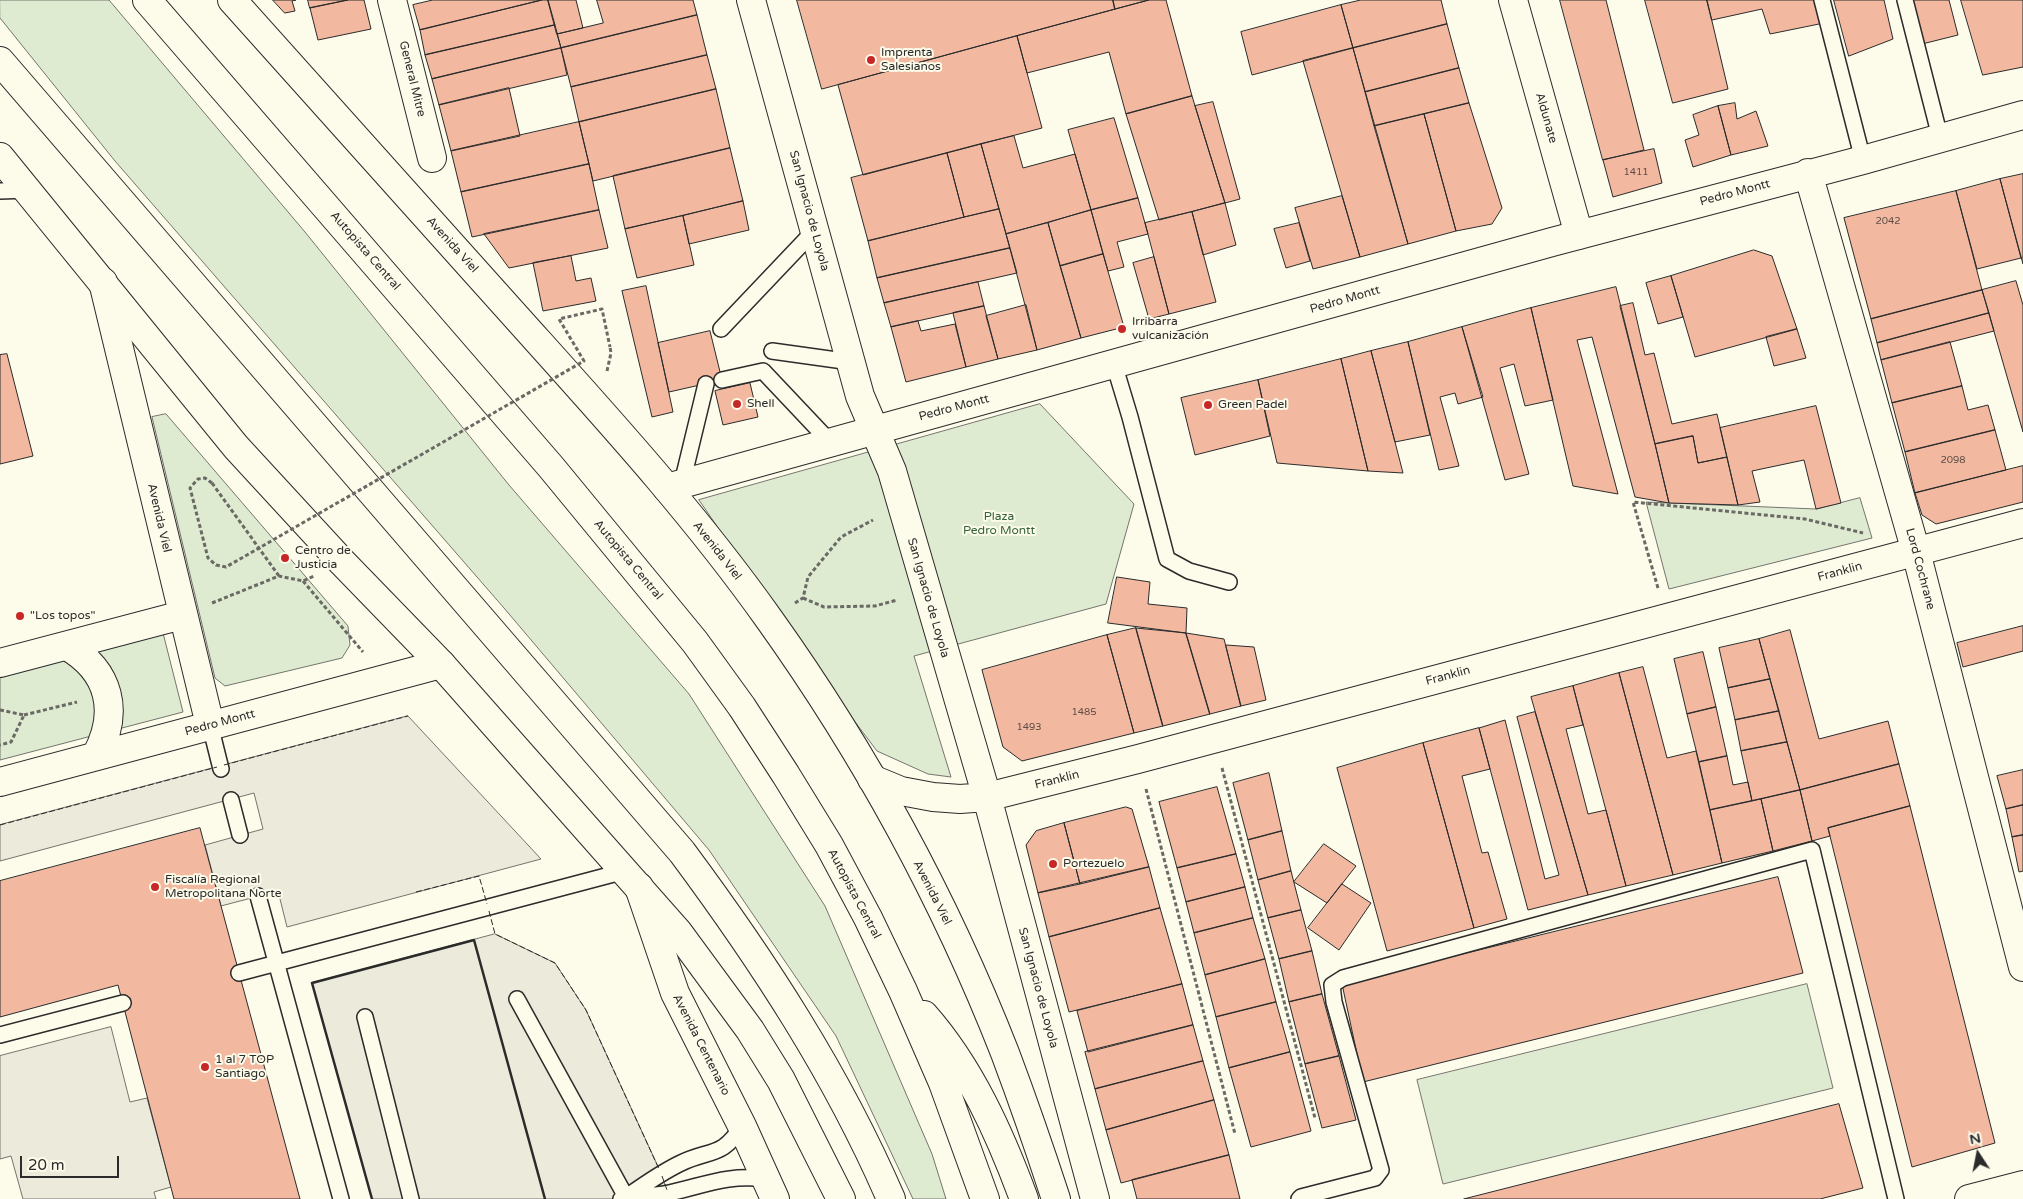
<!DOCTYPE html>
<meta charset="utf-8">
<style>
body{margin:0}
#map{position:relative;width:2023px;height:1199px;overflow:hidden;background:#fdfbea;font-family:"Varela Round",sans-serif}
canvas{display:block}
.north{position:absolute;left:1953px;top:1129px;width:50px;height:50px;-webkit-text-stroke:4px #fdfbea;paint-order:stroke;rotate:349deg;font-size:14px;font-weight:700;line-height:20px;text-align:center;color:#2b2b2b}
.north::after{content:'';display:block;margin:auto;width:18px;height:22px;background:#2b2b2b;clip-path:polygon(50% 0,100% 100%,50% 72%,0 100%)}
.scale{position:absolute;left:20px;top:1156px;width:99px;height:22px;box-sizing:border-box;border:2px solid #2b2b2b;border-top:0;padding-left:6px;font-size:15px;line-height:18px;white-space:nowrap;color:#2b2b2b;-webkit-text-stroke:4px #fdfbea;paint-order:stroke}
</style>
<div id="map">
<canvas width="2023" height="1199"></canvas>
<div class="north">N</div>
<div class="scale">20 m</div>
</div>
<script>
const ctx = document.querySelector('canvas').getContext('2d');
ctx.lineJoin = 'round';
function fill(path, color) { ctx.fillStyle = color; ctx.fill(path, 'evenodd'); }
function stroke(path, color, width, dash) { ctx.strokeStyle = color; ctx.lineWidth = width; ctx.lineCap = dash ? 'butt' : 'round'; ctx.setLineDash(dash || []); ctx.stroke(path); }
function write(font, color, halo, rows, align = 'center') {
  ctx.font = font + ' "Varela Round",sans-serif'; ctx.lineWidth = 4; ctx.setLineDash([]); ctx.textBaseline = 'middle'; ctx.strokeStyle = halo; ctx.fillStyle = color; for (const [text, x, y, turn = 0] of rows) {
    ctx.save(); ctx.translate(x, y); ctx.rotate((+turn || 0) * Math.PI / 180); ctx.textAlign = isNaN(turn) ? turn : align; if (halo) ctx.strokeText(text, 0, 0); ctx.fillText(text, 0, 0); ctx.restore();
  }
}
const green = new Path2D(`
 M0,0h109l196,232 204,253 180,209 136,212 107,248 14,45h-33l-77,-163 -127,-186 -205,-242 -389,-447 -115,-143z
 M1040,404l94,100 -28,100 -192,52 37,121 -23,-3 -51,-23 -62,-82 -116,-169z
 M166,414l182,212 2,19 -8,13 -117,28 -10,-8 -63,-261z
 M1860,498l12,40 -203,51 -23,-87 170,7z
 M162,629l21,83 -183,48v-88z
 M1807,984l26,104 -390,96 -26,-104z`);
fill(green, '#deebd1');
stroke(green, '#74746e', 1);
const parking = new Path2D(`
 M408,716l133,143 -254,68 -9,-36 -57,15 -16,-61 58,-16 -9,-36 -254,68v-36z
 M495,934l60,29 31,47 75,163 9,26h-298l-60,-216z
 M111,1027l19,75 17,-4 24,89 -17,5 2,7h-133l-12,-43 -11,3v-103z`);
fill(parking, '#eceadb');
stroke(parking, '#74746e', 1);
const building = new Path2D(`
 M273,0h23l-4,1 3,10 -10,2z
 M308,0h40l-38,8z
 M348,0h16l7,29 -53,11 -8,-32z
 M433,0h109l-122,30 -7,-25z
 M542,0h6l7,25 -130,30 -5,-25z
 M548,0h28l7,28 -26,6z
 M597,0h96l4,15 -136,33 -4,-14 46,-11z
 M797,0h316l2,9 -293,80z
 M1113,0h36l-34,9z
 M1149,0h17l26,96 -66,18 -17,-62 -82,21 -10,-37z
 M1361,0h80l6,24 -94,24 -12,-43z
 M1560,0h46l38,150 -41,10z
 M1645,0h62l21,89 -55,14z
 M1707,0h111l6,23 -54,11 -8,-25 -50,11z
 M1834,0h50l9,39 -44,17z
 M1912,0h37l9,35 -36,9z
 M1961,0h62v67l-40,8z
 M1341,5l12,43 -101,27 -11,-43z
 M697,15l10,40 -136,32 -10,-39z
 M1447,24l12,44 -94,24 -12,-44z
 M555,25l6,23 -129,31 -7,-24z
 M1017,36l25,92 -179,47 -25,-90z
 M561,48l6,27 -128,30 -7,-26z
 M1353,48l55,196 -48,13 -57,-196z
 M707,55l9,34 -137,33 -8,-35z
 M1459,68l10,35 -95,23 -9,-34z
 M509,88l11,48 -69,15 -12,-46z
 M716,89l14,59 -137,33 -14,-59z
 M1192,96l33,107 -66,17 -33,-106z
 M1213,102l27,97 -15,4 -30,-97z
 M1469,103l33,105 -10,16 -36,7 -32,-117z
 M1735,103l2,16 19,-8 12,35 -37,9 -13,-49z
 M1718,106l13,49 -38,12 -8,-27 14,-5 -6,-20z
 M1424,114l32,117 -48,13 -34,-118z
 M1114,118l24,80 -47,12 -23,-80z
 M579,122l10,42 -128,28 -10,-41z
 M1014,136l9,32 52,-14 16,56 -85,24 -25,-90z
 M981,144l18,65 -35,8 -17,-64z
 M730,148l13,53 -118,28 -12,-53z
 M1654,149l8,34 -49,14 -10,-37z
 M947,153l17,64 -96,24 -17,-63z
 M589,164l10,46 -127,27 -11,-45z
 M2023,174v90l-23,-85z
 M2000,179l21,79 -44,11 -21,-78z
 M1956,191l26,99 -111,29 -27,-101z
 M1342,196l18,61 -47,12 -18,-61z
 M1138,198l10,36 -31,8 7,25 -16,4 -17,-61z
 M743,201l6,29 -60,14 -6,-28z
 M1225,203l11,42 -33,10 -11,-43z
 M999,209l11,39 -133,30 -9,-37z
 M599,210l9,38 -99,20 -25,-34z
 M1091,210l12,44 -43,12 -12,-43z
 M1192,212l24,90 -47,12 -24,-91z
 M683,216l11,49 -57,13 -12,-49z
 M1048,223l33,115 -44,12 -31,-116z
 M1299,223l11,38 -24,7 -12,-39z
 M1010,248l7,25 -133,30 -7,-25z
 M1754,250l18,6 25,73 -102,28 -24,-81z
 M1103,254l21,73 -43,11 -21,-72z
 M571,256l5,25 15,-3 5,23 -53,10 -10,-48z
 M1154,257l15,57 -20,5 -16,-56z
 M1671,276l12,41 -25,7 -12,-41z
 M2016,281l7,24v127l-41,-142z
 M978,282l6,24 -93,21 -7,-24z
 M646,286l27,126 -21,5 -30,-126z
 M1616,287l39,157 14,59 -34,-6 -43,-160 -15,3 41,154 -45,-8 -42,-178z
 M1982,290l7,23 -112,30 -6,-24z
 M1633,303l12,52 9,-2 18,71 45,-10 10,43 -29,6 -5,-27 -38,8 -35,-138z
 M1026,305l11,45 -39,9 -12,-43z
 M984,306l14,53 -32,8 -13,-54z
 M1531,308l22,92 -28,6 -11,-42 -14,4 29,106 -24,6 -43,-153z
 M1989,313l5,18 -113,29 -4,-17z
 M918,321l3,10 34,-7 11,43 -60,15 -15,-55z
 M1462,327l21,70 -25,7 -3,-11 -15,4 19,69 -20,4 -31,-128z
 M1797,329l9,29 -32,8 -8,-29z
 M710,331l12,49 -53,12 -11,-49z
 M1408,342l22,93 -35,7 -24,-91z
 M1950,342l12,44 -70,17 -11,-43z
 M1371,351l24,91 8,31 -35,-2 -27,-112z
 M7,354l26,102 -33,8v-109z
 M1341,359l27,112 -91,-8 -19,-83z
 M1258,380l12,56 -75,19 -14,-57z
 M750,383l8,34 -35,8 -8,-34z
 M1962,386l6,24 20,-5 7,25 -90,22 -13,-49z
 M1816,406l25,97 -25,6 -12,-49 -52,11 8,31 -22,3 -18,-77z
 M1995,430l11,40 -91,23 -10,-41z
 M1693,436l5,27 29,-6 11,48 -69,-2 -14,-59z
 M2023,466v36l-87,22 -14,-9 -7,-22z
 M1117,577l33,5 -2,22 39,4 -1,25 -78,-10z
 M2023,626v25l-60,16 -6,-24z
 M1136,628l27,98 -29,7 -27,-98z
 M1136,628l50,5 24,81 -47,12z
 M1790,630l29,109 69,-18 11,43 -99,26 -41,-151z
 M1186,633l38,6 17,67 -31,8z
 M1107,635l27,98 -112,28 -19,-14 -21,-77z
 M1759,639l11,40 -42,9 -9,-40z
 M1226,645l28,2 12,53 -25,6z
 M1703,652l13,55 -29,7 -13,-55z
 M1643,667l24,91 29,-7 26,112 -49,12 -54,-202z
 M1619,673l54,202 -47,11 -53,-200z
 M1770,679l9,32 -44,9 -7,-32z
 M1573,686l10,39 -17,4 22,85 18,-4 20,76 -38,9 -57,-198z
 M1716,707l11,49 -28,6 -12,-48z
 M1779,711l8,31 -46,9 -6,-31z
 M1535,712l53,183 -60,15 -49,-182 26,-8 40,159 14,-4 -42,-158z
 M1479,728l11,41 -28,7 20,77 6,-1 19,67 -33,9 -51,-185z
 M1787,742l13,48 -48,11 -11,-50z
 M1423,743l51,185 -87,23 -50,-183z
 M1727,756l6,29 15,-3 4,19 -42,9 -11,-48z
 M1899,764l11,42 -82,22 2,8 -18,5 -12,-51z
 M2023,770v35l-17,4 -9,-33z
 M1269,773l13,58 -34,9 -15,-57z
 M1217,787l19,67 -59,14 -18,-66z
 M1800,790l12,51 -39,10 -12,-52z
 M1761,799l12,52 -51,12 -12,-53z
 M2023,805v30l-11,2 -6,-28z
 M1910,806l85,337 -83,24 -84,-339z
 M1126,807l6,2 17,58 -69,17 -16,-61z
 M1064,823l16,61 -42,9 -12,-48 10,-14z
 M200,828l100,371h-126l-56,-214 -118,32v-136z
 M1282,831l9,40 -33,9 -10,-40z
 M2023,835v36l-4,1 -7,-35z
 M1324,844l32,22 -29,37 -33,-21z
 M1236,854l9,33 -59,15 -9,-34z
 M1149,867l11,41 -111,29 -11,-44z
 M1291,871l10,39 -33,8 -10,-38z
 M1778,877l25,96 -440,109 -21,-98z
 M1342,884l29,19 -32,47 -31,-22z
 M1245,887l8,31 -59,15 -8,-31z
 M1160,908l22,76 -113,28 -20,-75z
 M1301,910l11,41 -33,8 -11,-41z
 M1253,918l12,41 -60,16 -11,-42z
 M1312,951l10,43 -33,8 -10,-43z
 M1265,959l11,43 -60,15 -11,-42z
 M1182,984l11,41 -105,27 -11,-41z
 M1322,994l17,62 -34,8 -16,-62z
 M1276,1002l14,50 -61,16 -13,-51z
 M1193,1025l10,36 -108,28 -10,-37z
 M1290,1052l21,79 -60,16 -22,-79z
 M1339,1056l17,64 -34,8 -17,-64z
 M1203,1061l11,39 -108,30 -11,-41z
 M1214,1100l15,55 -108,28 -15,-53z
 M1839,1104l24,84 -43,11h-356z
 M1229,1155l11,44h-103l-5,-19z`);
fill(building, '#f2b8a0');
stroke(building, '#2b2b2b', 1);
const lane = new Path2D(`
 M1822,0l41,160
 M1905,0l35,137
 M0,191l28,-1
 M721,329l94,-99
 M772,351l79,11
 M1114,364l16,53 37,142 22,12 40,11
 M722,380l41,-9 68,72
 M682,483l24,-99
 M210,725l11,44
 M231,800l9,35
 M258,896l83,303
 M239,973l386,-102
 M517,999l109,198 -5,2
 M365,1017l46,182
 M0,1035l123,-32
 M628,1196c17,-12 34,-24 53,-33 29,-14 41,-5 61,-37
 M626,1197c15,-1 30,-1 43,-4 37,-8 58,-19 97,-14
 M1299,1199l2,-2 74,-19 6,-8 -47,-168 -2,-17 11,-7 469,-128 84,349`);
const street = new Path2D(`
 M392,0l40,158
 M1513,0l66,235
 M1808,173l108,379 107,415
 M667,488l885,-246 311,-82 160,-45`);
const secondary = new Path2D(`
 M751,0l109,396 32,75 95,326 108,402
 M103,282l107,443
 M67,646c43,25 53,66 29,110
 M0,663l182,-48
 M872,779l29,12 32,6 27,2 27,-2 151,-38 885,-236
 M0,782l441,-118
 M639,887l36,106 67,133 33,73
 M1969,1199l54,-14`);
const primary = new Path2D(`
 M232,0c95,106 191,212 286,319 87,97 175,193 251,300 95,133 176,281 236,434 18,48 35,97 51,146
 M0,157l236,290 106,115 99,102 237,268 72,98 31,50 60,119`);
const highway = new Path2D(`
 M147,0l404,467 144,175 47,65 44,68 43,70 39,73 35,73 40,92 42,116
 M0,61l682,791c81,109 155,222 209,347
 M924,1015c46,52 76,119 100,184`);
stroke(lane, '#2b2b2b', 18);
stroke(street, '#2b2b2b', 30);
stroke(secondary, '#2b2b2b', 30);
stroke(primary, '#2b2b2b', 30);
stroke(highway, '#2b2b2b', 30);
stroke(new Path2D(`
 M607,371l4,-18 -1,-6
 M212,483l67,93
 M303,581l60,71
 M1658,588l-25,-86 172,17 58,14
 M803,598l21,9 51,-1 22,-6
 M212,603l67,-27 24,5 11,-5
 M795,603l8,-5 5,-21 33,-40 32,-17
 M0,710l24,5 -13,27 -11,3
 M24,715l53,-13
 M1222,768l93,350
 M1146,789l89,345`), '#6a6964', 3, [4, 2.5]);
stroke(lane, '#fdfbea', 15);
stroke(street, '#fdfbea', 28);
stroke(secondary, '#fdfbea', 28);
stroke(primary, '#fdfbea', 28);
stroke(highway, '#fdfbea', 28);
stroke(new Path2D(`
 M212,483l-7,-5 -7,1 -8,9 18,70 8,7 10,2 358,-206 -25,-42 43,-10 8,38`), '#6a6964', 3, [4, 2.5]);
stroke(new Path2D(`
 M224,765l184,-49
 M0,825l217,-58
 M416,892l63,-16 8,28
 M489,911l6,23 60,29 31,47 73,159
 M662,1176l5,14`), '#2b2b2b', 1, [6, 2.5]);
stroke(new Path2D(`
 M372,1199l-60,-216 162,-43 71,259`), '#2b2b2b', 2.5);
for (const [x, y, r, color] of [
 [871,60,5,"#c62828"],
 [1122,329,5,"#c62828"],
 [737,404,5,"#c62828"],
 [1208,405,5,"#c62828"],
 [285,558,5,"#c62828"],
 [20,616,5,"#c62828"],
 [1053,864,5,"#c62828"],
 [155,887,5,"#c62828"],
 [205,1067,5,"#c62828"]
]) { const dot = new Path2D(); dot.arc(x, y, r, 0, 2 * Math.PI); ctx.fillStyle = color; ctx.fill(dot); stroke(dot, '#fdfbea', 2); }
write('10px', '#5d4e48', null, [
 ["1411",1636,172],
 ["2042",1888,221],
 ["2098",1953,460],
 ["1485",1084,712],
 ["1493",1029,727]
]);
write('12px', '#2b2b2b', '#fdfbea', [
 ["Imprenta",881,53],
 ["Salesianos",881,67],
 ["Irribarra",1132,322],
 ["vulcanización",1132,336],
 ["Shell",747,404],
 ["Green Padel",1218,405],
 ["Centro de",295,551],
 ["Justicia",295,565],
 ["\"Los topos\"",30,616],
 ["Portezuelo",1063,864],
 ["Fiscalía Regional",165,880],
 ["Metropolitana Norte",165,894],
 ["1 al 7 TOP",215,1060],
 ["Santiago",215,1074]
], 'left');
write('12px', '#2b2b2b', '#fdfbea', [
 ["General Mitre",412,79,76],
 ["Aldunate",1546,118,74],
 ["Pedro Montt",1735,193,-15],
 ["San Ignacio de Loyola",809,211,75],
 ["Avenida Viel",452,245,48],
 ["Autopista Central",365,251,49],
 ["Pedro Montt",1345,300,-16],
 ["Pedro Montt",954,408,-15],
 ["Avenida Viel",159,518,77],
 ["Avenida Viel",717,551,52],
 ["Autopista Central",628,560,50],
 ["Lord Cochrane",1920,569,75],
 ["Franklin",1840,572,-15],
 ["San Ignacio de Loyola",928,598,74],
 ["Franklin",1448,676,-15],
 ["Pedro Montt",220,723,-15],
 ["Franklin",1057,780,-14],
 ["Avenida Viel",932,893,63],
 ["Autopista Central",854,894,62],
 ["San Ignacio de Loyola",1038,988,75],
 ["Avenida Centenario",701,1045,63]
]);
write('12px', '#34623c', '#fdfbea', [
 ["Plaza",999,517],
 ["Pedro Montt",999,531]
]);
</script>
